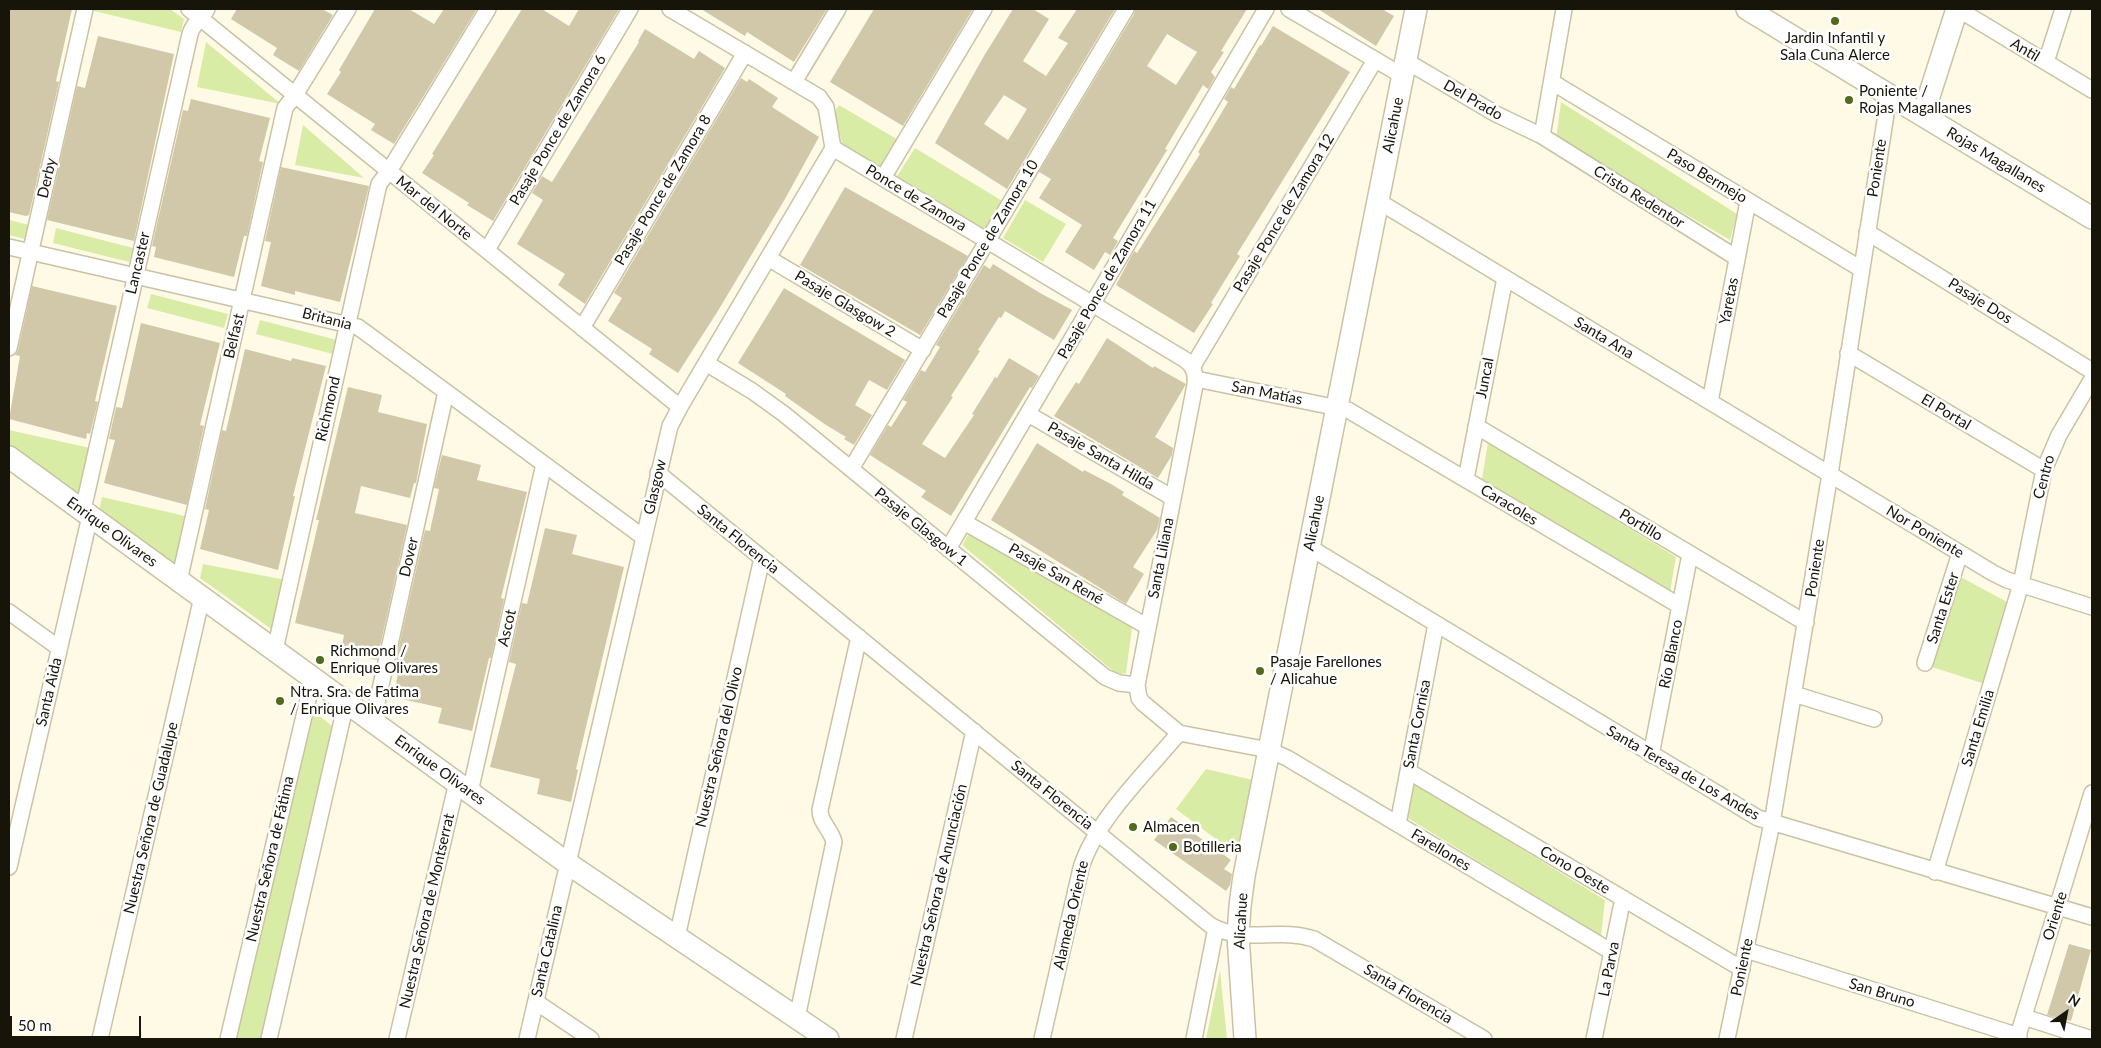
<!DOCTYPE html>
<meta charset="utf-8">
<style>
body{margin:0}
#map{position:relative;width:2101px;height:1048px;overflow:hidden;background:#fffae6;font-family:Lato,sans-serif}
canvas{display:block}
.frame{position:absolute;inset:0;border:10px solid #171409;pointer-events:none}
.north{position:absolute;left:2041px;top:988px;width:50px;height:50px;-webkit-text-stroke:4px #fff;paint-order:stroke;rotate:33deg;font-size:14px;font-weight:700;line-height:20px;text-align:center;color:#171409}
.north::after{content:'';display:block;margin:auto;width:18px;height:22px;background:#171409;clip-path:polygon(50% 0,100% 100%,50% 72%,0 100%)}
.scale{position:absolute;left:10px;top:1016px;width:131px;height:22px;box-sizing:border-box;border:2px solid #171409;border-top:0;padding-left:6px;font-size:15px;line-height:18px;white-space:nowrap;color:#171409;-webkit-text-stroke:4px #fff;paint-order:stroke}
</style>
<div id="map">
<canvas width="2101" height="1048"></canvas>
<div class="frame"></div>
<div class="north">N</div>
<div class="scale">50 m</div>
</div>
<script>
const ctx = document.querySelector('canvas').getContext('2d');
ctx.lineJoin = 'round';
function fill(path, color) { ctx.fillStyle = color; ctx.fill(path, 'evenodd'); }
function stroke(path, color, width, dash) { ctx.strokeStyle = color; ctx.lineWidth = width; ctx.lineCap = dash ? 'butt' : 'round'; ctx.setLineDash(dash || []); ctx.stroke(path); }
function write(font, color, halo, rows, align = 'center') {
  ctx.font = font + ' Lato,sans-serif'; ctx.lineWidth = 5; ctx.setLineDash([]); ctx.textBaseline = 'middle'; ctx.strokeStyle = halo; ctx.fillStyle = color; for (const [text, x, y, turn = 0] of rows) {
    ctx.save(); ctx.translate(x, y); ctx.rotate((+turn || 0) * Math.PI / 180); ctx.textAlign = isNaN(turn) ? turn : align; if (halo) ctx.strokeText(text, 0, 0); ctx.fillText(text, 0, 0); ctx.restore();
  }
}
fill(new Path2D(`
 M91,9h79l14,10 -3,13 -91,-22z
 M206,42l75,62 -84,-17z
 M1561,102l176,112 -7,26 -174,-101z
 M839,105l61,36 -19,28 -38,-23 -9,-33z
 M303,125l61,53 -69,-13z
 M915,148l89,54 -19,27 -88,-53z
 M1025,200l41,24 -23,38 -40,-24z
 M9,220l20,5 -4,14 -16,-4z
 M56,228l77,20 -4,14 -76,-19z
 M151,294l77,20 -4,14 -77,-20z
 M260,320l77,20 -4,14 -77,-20z
 M9,430l81,18 -11,49 -70,-50z
 M1488,442l188,115 -6,35 -188,-113z
 M102,497l83,19 -11,49 -75,-54z
 M970,532l162,96 -6,45 -8,2 -156,-130z
 M203,564l83,16 -12,51 -74,-53z
 M1957,575l52,28 -24,81 -53,-17z
 M310,708l22,18 -70,313h-28z
 M1206,769l47,11 -16,75 -61,-46z
 M1414,783l191,117 -4,36 -195,-119z
 M1220,970l7,69h-21z`), '#d9eca5');
fill(new Path2D(`
 M9,9h63l-16,72 3,1 -30,133 -3,1 -17,-4z
 M237,9h85l11,6 -34,56 -26,-16 4,-7 -46,-29z
 M375,9h34l25,15 10,-15h33l-83,135 -23,-14 4,-6 -48,-30 14,-22 -2,-2z
 M522,9h20l27,17 10,-17h40l-126,212 -26,-16 2,-2 -47,-30 12,-18 -2,-1z
 M701,9h126l-33,53 -47,-30 -2,4z
 M874,9h99l-70,117 -73,-44z
 M1013,9h20l16,10 -26,42 23,15 22,-33 -10,-5 19,-29h38l-108,180 -72,-46 49,-87zM1004,95l23,14 -19,31 -24,-16z
 M1135,9h112l-26,42 3,1 -13,20 4,5 -7,12 -5,-4 -38,64 2,1 -54,88 5,3 -8,14 -5,-3 -11,18 -29,-18 17,-27 -43,-27 12,-19 -12,-7 95,-158zM1167,34l30,18 -21,33 -29,-19z
 M1318,9h64l12,7 -18,30z
 M1273,26l77,46 -113,182 3,2 -29,47 2,1 -19,29 -78,-48 18,-34 3,2 63,-99 -2,-2 30,-50 -4,-3 7,-12 3,2 26,-44 1,1z
 M645,29l49,30 5,-8 26,17 -140,236 -27,-19 7,-11 -48,-30 26,-44 -11,-7 10,-17 10,6 87,-140 -1,-1z
 M98,36l76,18 -40,187 -87,-21 30,-134 8,2z
 M741,78l6,4 2,-3 29,19 -6,9 47,30 -34,62 -69,115 -38,59 -29,-19 3,-5 -44,-28 14,-23 -8,-5z
 M191,99l79,19 -11,43 4,1 -16,74h-3l-10,41 -80,-20 2,-10 -4,-1 31,-136 5,1z
 M281,167l88,19 -29,116 -45,-11v4l-34,-9 10,-44 -6,-1z
 M845,187l123,69 -48,79 -120,-70z
 M993,264l47,29 32,17 -18,30 -49,-29 -4,7 -2,-1 -21,33 2,1 -29,45 2,1 -31,47 23,14 29,-43 -2,-1 23,-37 2,1 12,-20 30,18 -7,12 -2,-1 -79,129 -30,-19 5,-6 -56,-36 18,-30 3,2 16,-25 -4,-2 18,-30 4,2 15,-25 -4,-2 48,-80 6,4z
 M32,286l85,20 -22,95 3,1 -8,32 -3,-1 -1,6 -77,-20 11,-63 -5,-1 3,-5z
 M784,288l121,72 -18,30 -18,-10 -14,25 17,10 -18,30 -10,-6 2,-2 -20,-12 -41,-29 1,-2 -48,-31z
 M141,323l79,20 -20,82 4,1 -17,79 -83,-22 11,-43 -6,-1 7,-32 6,1z
 M1107,338l46,30 1,-2 32,18 -31,53 18,11 -1,7 -14,23 -104,-62 22,-34 3,2z
 M245,349l46,12 1,-3 34,8 -33,130h2l-17,74 -78,-21 9,-39 -4,-1 17,-79 4,1z
 M348,387l34,8 -4,17 49,12 -11,59h-2l-4,15 -49,-12 -6,27 52,12 -30,135 -36,-9 3,-16 -49,-12 24,-103h-3z
 M1037,443l46,29 1,-2 27,14 13,8 -2,3 38,23 -3,12 -24,37 11,7 -18,30 -135,-84z
 M442,455l39,10 -4,15 50,12 -26,106 3,1 -13,59h-2l-17,73 -34,-8 4,-15 -49,-11 7,-32 -5,-1 30,-134 5,1 9,-42 -5,-1z
 M545,528l32,7 -5,19 52,13 -48,202 2,1 -7,32 -34,-8 3,-15 -50,-12 26,-103 -7,-2 13,-59 5,1z
 M1171,817l60,43 -7,9 8,5 -2,11 -4,6 -72,-51z
 M2069,944l22,6 -20,71 -24,-6z`), '#d0c8a9');
const street = new Path2D(`
 M189,9l491,398
 M670,9l149,88 7,10 7,41 351,211c10,7 12,14 11,26l-58,300 2,13 4,5 36,30 90,17 18,8 325,194
 M1289,9l114,67
 M1958,9l134,81
 M1406,61l90,53 46,22 195,122
 M2046,62l17,-53
 M794,82l44,-73
 M1552,82l309,187
 M1542,136l22,-127
 M883,178l101,-169
 M1378,201l615,372 14,7 85,27
 M1867,232l225,139
 M9,247l349,80 285,210
 M487,250l143,-241
 M768,258l155,92
 M582,328l163,-275
 M9,348l76,-339
 M1848,353l196,117
 M706,363l46,28 32,23 321,263 14,6 18,2
 M1193,366l182,-306
 M1196,379l152,31 332,196
 M1710,402l38,-201
 M1028,414l145,84
 M1476,426l330,197
 M851,469l275,-460
 M658,473l552,452c35,20 66,2 104,14l170,100
 M1466,479l39,-201
 M83,510l107,-476c3,-11 12,-16 17,-25
 M964,522l184,105
 M1309,547l449,271 334,99
 M948,549l318,-540
 M179,581l106,-473 10,-13 53,-86
 M9,612l50,36
 M275,650l104,-466 10,-13 99,-162
 M1925,663l35,-110
 M1794,694l80,25
 M373,721l73,-329
 M1651,755l39,-201
 M1408,771l334,198
 M470,792l74,-328
 M1398,824l38,-200
 M9,867l81,-351
 M1935,872l86,-288 23,-114 15,-35 33,-56
 M677,937l85,-379
 M1746,950l273,86
 M536,1002l55,37
 M2024,1017l68,22
 M797,1018l37,-176c-3,-13 -14,-19 -14,-32l39,-173
 M100,1039l102,-442
 M228,1039l85,-361
 M269,1039l77,-336
 M397,1039l60,-257
 M527,1039l143,-613 10,-19 153,-259
 M904,1039l70,-308
 M1042,1039l39,-171c14,-47 66,-97 98,-135
 M1194,1039l22,-111
 M1594,1039l29,-141
 M1727,1039l45,-216 58,-349 59,-379
 M2017,1039l75,-246`);
const secondary = new Path2D(`
 M1747,9l345,209
 M1923,115l34,-106
 M9,457l558,406 261,176
 M1245,1039l-7,-103 2,-30 4,-30 172,-867`);
stroke(street, '#cac2a3', 18);
stroke(secondary, '#cac2a3', 24);
stroke(street, '#fff', 15);
stroke(secondary, '#fff', 21);
for (const [x, y, r, color] of [
 [1835,21,5,"#516a1b"],
 [1849,100,5,"#516a1b"],
 [320,660,5,"#516a1b"],
 [1260,671,5,"#516a1b"],
 [280,701,5,"#516a1b"],
 [1133,827,5,"#516a1b"],
 [1173,847,5,"#516a1b"]
]) { const dot = new Path2D(); dot.arc(x, y, r, 0, 2 * Math.PI); ctx.fillStyle = color; ctx.fill(dot); stroke(dot, '#fff', 2); }
write('15px', '#171409', '#fff', [
 ["Jardin Infantil y",1835,38,"center"],
 ["Sala Cuna Alerce",1835,55,"center"],
 ["Poniente /",1859,91],
 ["Rojas Magallanes",1859,108],
 ["Richmond /",330,651],
 ["Enrique Olivares",330,668],
 ["Pasaje Farellones",1270,662],
 ["/ Alicahue",1270,679],
 ["Ntra. Sra. de Fatima",290,692],
 ["/ Enrique Olivares",290,709],
 ["Almacen",1143,827],
 ["Botilleria",1183,847]
], 'left');
write('15px', '#171409', '#fff', [
 ["Antil",2025,50,31],
 ["Del Prado",1473,100,30],
 ["Alicahue",1393,125,-79],
 ["Pasaje Ponce de Zamora 6",558,130,-59],
 ["Rojas Magallanes",1996,160,31],
 ["Poniente",1877,168,-81],
 ["Paso Bermejo",1707,176,31],
 ["Derby",47,178,-77],
 ["Pasaje Ponce de Zamora 8",663,190,-59],
 ["Cristo Redentor",1639,197,32],
 ["Ponce de Zamora",916,198,31],
 ["Mar del Norte",434,208,39],
 ["Pasaje Ponce de Zamora 12",1284,213,-59],
 ["Pasaje Ponce de Zamora 10",988,239,-59],
 ["Lancaster",138,263,-77],
 ["Pasaje Ponce de Zamora 11",1107,279,-60],
 ["Yaretas",1729,301,-79],
 ["Pasaje Dos",1980,301,32],
 ["Pasaje Glasgow 2",845,304,31],
 ["Britania",327,319,14],
 ["Belfast",234,336,-77],
 ["Santa Ana",1604,338,31],
 ["Juncal",1485,378,-79],
 ["San Matías",1267,393,11],
 ["Richmond",328,409,-77],
 ["El Portal",1946,412,31],
 ["Pasaje Santa Hilda",1101,456,30],
 ["Centro",2044,477,-75],
 ["Glasgow",655,487,-77],
 ["Caracoles",1509,505,31],
 ["Alicahue",1314,523,-79],
 ["Portillo",1641,525,31],
 ["Pasaje Glasgow 1",921,527,39],
 ["Enrique Olivares",112,532,36],
 ["Nor Poniente",1925,532,31],
 ["Santa Florencia",738,539,39],
 ["Dover",409,557,-77],
 ["Santa Liliana",1161,558,-79],
 ["Poniente",1815,568,-81],
 ["Pasaje San René",1056,574,30],
 ["Santa Ester",1943,608,-72],
 ["Ascot",507,628,-77],
 ["Río Blanco",1671,654,-79],
 ["Santa Aida",49,692,-77],
 ["Santa Cornisa",1417,724,-79],
 ["Santa Emilia",1978,728,-73],
 ["Nuestra Señora del Olivo",719,747,-77],
 ["Enrique Olivares",440,770,36],
 ["Santa Teresa de Los Andes",1683,773,30],
 ["Santa Florencia",1052,795,39],
 ["Nuestra Señora de Guadalupe",151,818,-77],
 ["Farellones",1441,850,31],
 ["Nuestra Señora de Fátima",270,859,-77],
 ["Cono Oeste",1575,870,31],
 ["Nuestra Señora de Anunciación",939,885,-77],
 ["Nuestra Señora de Montserrat",427,911,-77],
 ["Alameda Oriente",1071,915,-77],
 ["Oriente",2055,916,-73],
 ["Alicahue",1241,921,-87],
 ["Santa Catalina",547,951,-77],
 ["Poniente",1742,967,-78],
 ["La Parva",1609,969,-79],
 ["San Bruno",1882,993,17],
 ["Santa Florencia",1408,994,31]
]);
</script>
